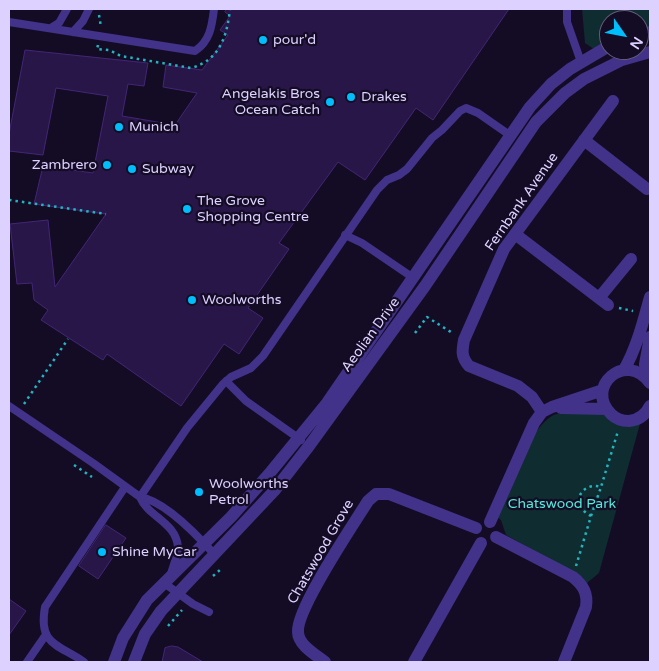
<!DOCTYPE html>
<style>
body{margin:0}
#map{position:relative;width:659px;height:671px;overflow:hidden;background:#140c25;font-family:"Varela Round",sans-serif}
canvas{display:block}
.frame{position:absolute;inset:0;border:10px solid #ddd1ff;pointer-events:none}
.north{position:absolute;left:599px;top:10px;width:50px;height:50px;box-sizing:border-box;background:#140c25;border:1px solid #645b7c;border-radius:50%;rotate:123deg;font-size:14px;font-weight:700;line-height:20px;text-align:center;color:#ddd1ff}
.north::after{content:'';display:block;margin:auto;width:18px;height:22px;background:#00bdfc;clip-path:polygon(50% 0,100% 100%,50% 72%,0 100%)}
</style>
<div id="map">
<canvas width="659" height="671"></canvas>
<div class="frame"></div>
<div class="north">N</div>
</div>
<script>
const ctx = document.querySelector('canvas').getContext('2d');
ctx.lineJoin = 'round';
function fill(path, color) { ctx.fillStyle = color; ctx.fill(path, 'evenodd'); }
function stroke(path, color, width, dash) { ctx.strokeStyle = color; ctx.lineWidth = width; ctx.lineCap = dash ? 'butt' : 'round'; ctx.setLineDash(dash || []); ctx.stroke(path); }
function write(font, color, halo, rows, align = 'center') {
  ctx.font = font + ' "Varela Round",sans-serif'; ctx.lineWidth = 4.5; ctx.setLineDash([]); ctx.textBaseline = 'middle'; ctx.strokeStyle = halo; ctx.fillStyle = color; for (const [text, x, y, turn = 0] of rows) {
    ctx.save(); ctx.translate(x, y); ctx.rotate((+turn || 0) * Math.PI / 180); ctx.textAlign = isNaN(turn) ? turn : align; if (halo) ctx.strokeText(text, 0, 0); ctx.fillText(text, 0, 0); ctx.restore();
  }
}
fill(new Path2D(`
 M582,9h68v23l-11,3v-15h-30v27l-11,5 -13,-9z
 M586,412l55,8 -42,153 -12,10 -5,-6 -76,-42 -5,-15 -4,-3 38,-84c19,-24 22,-20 51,-21z`), '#0f2c30');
const building = new Path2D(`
 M227,9h282l-76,111 -17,-12 -51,72 -27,-18 -59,81 10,6 -41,59 15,10 -24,36 -15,-10 -43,62 -74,-52 -4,6 -62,-40 7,-10 -14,-10 -2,-17 -15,1 -7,-60 38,-4 7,67 51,-73 -72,-10 9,-38 50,7 15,-77 -52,-8 -13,67 -34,-4v-17l16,-84 123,13 -4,23 -16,-2 -6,32 53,9 22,-32 -34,-6 3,-22 36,5 26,-35 -8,-5 10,-14 -5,-4z
 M106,525l20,13 -28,41 -19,-13z
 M9,599l17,12 -17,24z
 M172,646l6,1 25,15h-41l3,-14z`);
fill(building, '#281648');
stroke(building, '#422677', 1);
stroke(new Path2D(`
 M99,15l2,12
 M98,45l-1,4 12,1 12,6 70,12c29,-8 36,-32 39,-59
 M9,200l97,14
 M619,308l14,3
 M415,333l12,-16 27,17
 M24,404l44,-65
 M74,465l18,12
 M591,516l10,-29
 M576,566l15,-50c-8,-4 -12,-10 -12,-19 4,-9 12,-13 22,-10l17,-56
 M213,576l8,-7
 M168,626l14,-16`), '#22b4c1', 2.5, [2.5, 4]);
stroke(new Path2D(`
 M567,9v13l14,40
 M9,22l186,29c15,-10 17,-25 19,-42
 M51,28l8,-5 8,-14
 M73,32l10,-11 6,-12
 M345,235l17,8 50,34
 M226,381l20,20 55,39
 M9,406l84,57 47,34c25,4 58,39 75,58
 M140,497l47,-69 36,-44 8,-7 20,-9 12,-12 114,-166 10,-10 12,-5 8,-6 25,-31 10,-8 18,-19 6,-3 12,5 33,23
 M140,497c8,20 36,25 38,50 0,8 -5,19 -7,27
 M164,583l29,21 16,8
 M27,662l18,-26
 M84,662c-26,-18 -46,-17 -39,-55l80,-120`), '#423289', 8);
stroke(new Path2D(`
 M584,140l63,49
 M515,234l93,71
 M599,298l32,-39
 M650,383c-24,-33 -66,4 -39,31 5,5 12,7 18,7 10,-1 17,-7 21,-15
 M561,408l45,1
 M542,412l-10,-15 -14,-11 -49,-20c-8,-9 -7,-15 -5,-26l40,-91 109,-148
 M490,522l44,-99 8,-11 10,-5 51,-17
 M496,537l77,40c10,8 15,16 13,30l-22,55
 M325,662c-9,-7 -27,-17 -27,-30 -2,-23 55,-107 70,-131l8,-7h13l87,34
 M414,662l67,-119`), '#423289', 12);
stroke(new Path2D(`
 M639,35l11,-3
 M624,370c13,-23 19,-48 26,-73
 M646,377l-1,-13 5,-27
 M114,662l9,-24 24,-38 84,-83 38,-43 58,-71 203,-296 21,-23 19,-15 39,-23
 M134,662l11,-28 16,-23 113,-120 35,-45 116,-160 111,-164 29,-29 19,-14 38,-19 28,-8`), '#423289', 12);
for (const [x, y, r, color] of [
 [263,40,5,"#00bdfc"],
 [351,97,5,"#00bdfc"],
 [330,102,5,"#00bdfc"],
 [119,127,5,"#00bdfc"],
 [107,165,5,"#00bdfc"],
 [132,169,5,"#00bdfc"],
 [187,209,5,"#00bdfc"],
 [192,300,5,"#00bdfc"],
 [199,492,5,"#00bdfc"],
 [102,552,5,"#00bdfc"]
]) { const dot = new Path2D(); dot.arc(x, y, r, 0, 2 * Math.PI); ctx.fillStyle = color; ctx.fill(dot); stroke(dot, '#140c25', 2); }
write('14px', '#ddd1ff', '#140c25', [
 ["pour'd",273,40],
 ["Angelakis Bros",320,94,"right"],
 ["Ocean Catch",320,110,"right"],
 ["Drakes",361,97],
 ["Munich",129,127],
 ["Zambrero",97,165,"right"],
 ["Subway",142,169],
 ["The Grove",197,201],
 ["Shopping Centre",197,217],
 ["Woolworths",202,300],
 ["Woolworths",209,484],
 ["Petrol",209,500],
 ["Shine MyCar",112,552]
], 'left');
write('14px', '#ddd1ff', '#140c25', [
 ["Fernbank Avenue",522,202,-55],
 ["Aeolian Drive",371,335,-54],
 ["Chatswood Grove",321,552,-60]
]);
write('14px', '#50ebdb', '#140c25', [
 ["Chatswood Park",562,504]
]);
</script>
